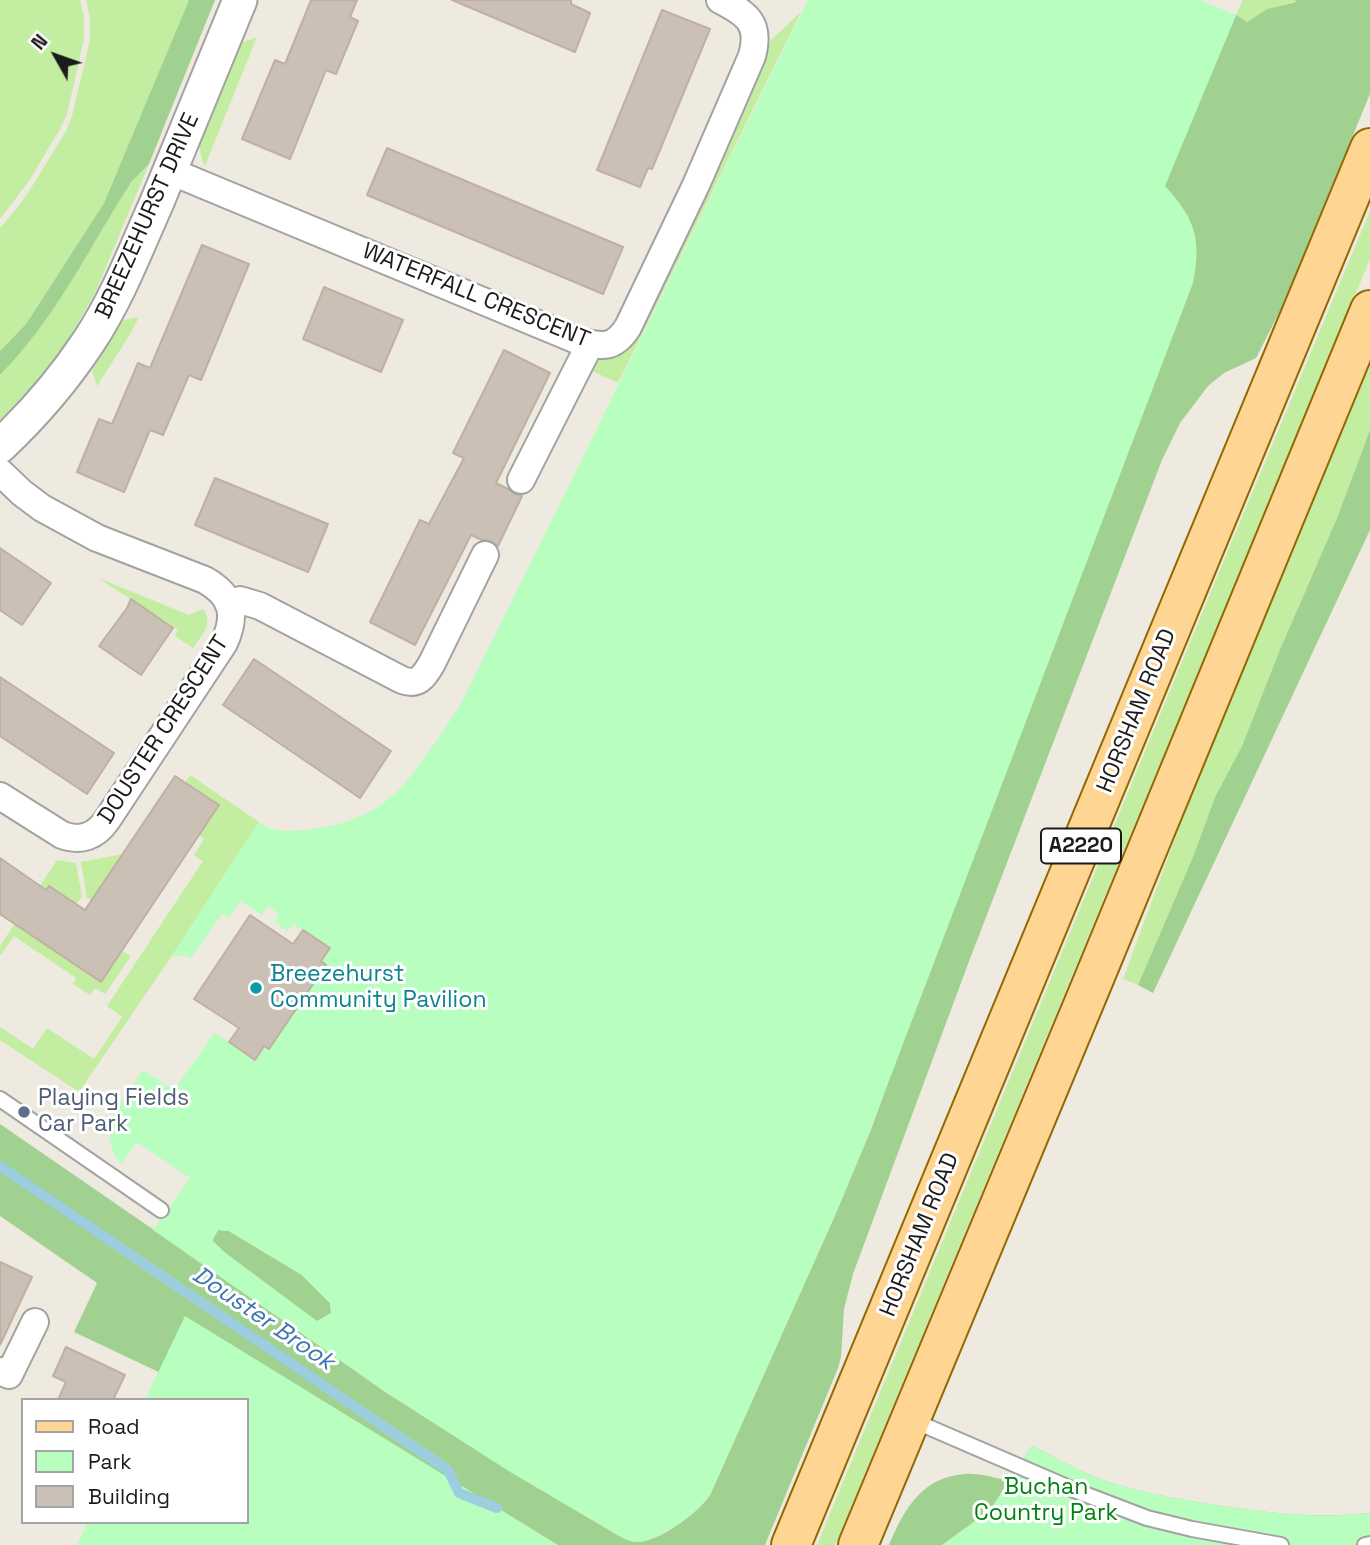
<!DOCTYPE html>
<style>
body{margin:0}
#map{position:relative;width:1370px;height:1545px;overflow:hidden;background:#eeeae0;font-family:"Space Grotesk",sans-serif}
canvas{display:block}
.legend{position:absolute;left:21px;top:1398px;width:228px;height:126px;box-sizing:border-box;background:#fff;border:2px solid #a4a4a4;margin:0;padding:9px 12px;list-style:none;font-size:21px;color:#1b1b1b}
.legend li{display:flex;align-items:center;gap:14px;height:35px}
.legend b{width:35px;border:2px solid #a4a4a4}
.north{position:absolute;left:21px;top:21px;width:70px;height:70px;-webkit-text-stroke:5px #fff;paint-order:stroke;rotate:310deg;font-size:19px;font-weight:700;line-height:28px;text-align:center;color:#1b1b1b}
.north::after{content:'';display:block;margin:auto;width:24px;height:32px;background:#1b1b1b;clip-path:polygon(50% 0,100% 100%,50% 72%,0 100%)}
</style>
<div id="map">
<canvas width="1370" height="1545"></canvas>
<ul class="legend">
<li><b style="height:9px;background:#ffd593"></b>Road</li>
<li><b style="height:19px;background:#b7febf"></b>Park</li>
<li><b style="height:19px;background:#cac0b6"></b>Building</li>
</ul>
<div class="north">N</div>
</div>
<script>
const ctx = document.querySelector('canvas').getContext('2d');
ctx.lineJoin = 'round';
function fill(path, color) { ctx.fillStyle = color; ctx.fill(path, 'evenodd'); }
function stroke(path, color, width, dash) { ctx.strokeStyle = color; ctx.lineWidth = width; ctx.lineCap = dash ? 'butt' : 'round'; ctx.setLineDash(dash || []); ctx.stroke(path); }
function write(font, color, halo, rows, align = 'center') {
  ctx.font = font + ' "Space Grotesk",sans-serif'; ctx.lineWidth = 6; ctx.setLineDash([]); ctx.textBaseline = 'middle'; ctx.strokeStyle = halo; ctx.fillStyle = color; for (const [text, x, y, turn = 0] of rows) {
    ctx.save(); ctx.translate(x, y); ctx.rotate((+turn || 0) * Math.PI / 180); ctx.textAlign = isNaN(turn) ? turn : align; if (halo) ctx.strokeText(text, 0, 0); ctx.fillText(text, 0, 0); ctx.restore();
  }
}
fill(new Path2D(`
 M0,0h80l4,16v23l-17,75 -7,15 -31,52 -29,38z
 M86,0h103l-85,203 -78,121 -26,27v-123l20,-24 15,-22 31,-51 6,-15 18,-76v-20z
 M1243,0h52l2,1 -30,8 -20,13 -11,-7z
 M801,12l-183,371 -26,-12 6,-12c17,-1 28,-4 38,-20l128,-275 7,-24z
 M257,37l-52,129 -3,-6 -3,-15 42,-102z
 M149,164l-54,129 -29,51 -35,45 -31,33v-47c56,-56 90,-129 132,-194z
 M1370,211v48l-535,1286h-18l400,-968z
 M139,317l-10,19 -32,50 -5,-15 31,-51z
 M1370,365v65l-33,88 -58,134 -37,94 -27,51 -22,60 -55,128 -15,-6 66,-178z
 M98,578l91,37 14,-6c11,16 -1,25 -10,39l-18,-12 3,-6z
 M190,775l69,47 -88,135 -92,135 -79,-52v-13l33,22 14,-21 47,31 28,-42 -15,-11 96,-145 -9,-6 10,-16 -5,-4 20,-30 -34,-22z
 M123,854l-31,46 -5,-2 -6,-36z
 M57,860l19,3 6,34 -6,7 -27,-18 -27,43 79,53 21,-31 9,5 -26,38 -10,-6 -5,7 -17,-11 3,-6 -62,-42 -13,19 -1,-1v-8z`), '#c3eda0');
fill(new Path2D(`
 M189,0h26l-66,164 -17,17c-42,65 -76,138 -132,194v-24l26,-27 78,-121z
 M1295,0h75v94l-89,215 -25,49 -32,15 -16,13 -28,37 -18,37 -194,504 -115,310 -9,35 -3,48 -3,11 -73,177h-271l-168,-134 -159,-35 -93,-44 23,-49 -97,-67v-92l218,150 166,117 125,80 107,63c6,4 13,7 21,8 22,0 61,-29 73,-47l126,-282 36,-86 39,-109 278,-800 -25,-32 72,-171 11,7 20,-13 29,-7z
 M1370,430v100l-217,463 -15,-8 55,-128 22,-60 27,-51 37,-94 58,-134z
 M218,1230l11,1 73,44 28,28 1,10 -14,9 -93,-70 -12,-11z
 M1032,1446c21,10 41,22 63,31 39,15 79,21 120,28 53,8 101,14 155,8v32h-481c15,-36 33,-68 76,-71 15,-1 30,4 44,7z`), '#a1d191');
fill(new Path2D(`
 M808,0h392l36,15 -71,171c30,33 37,53 28,97l-327,858 -30,72 -126,282c-11,17 -53,47 -74,47 -7,-1 -14,-4 -20,-8l-107,-63 -125,-80 -231,-161 37,-52 -53,-36 -16,22c-14,-15 -14,-37 -5,-55l27,-39 31,20 40,-57 41,26 9,-13 6,3 56,-84 -5,-4 8,-14 -36,-23 -5,7 -14,-9 5,-8 -11,-8 -6,9 -22,-14 -11,16 -7,-3 -31,44 -8,-3 -12,2 88,-135c15,11 28,9 46,8 30,-3 61,-12 85,-32 13,-10 22,-24 32,-37 15,-20 29,-41 42,-63zM218,1230l11,1 73,44 28,28 1,10 -14,8 -93,-69 -12,-12z
 M185,1316l373,229h-481l11,-23h159v-122h-102z
 M1032,1446c21,10 41,22 63,31 39,15 79,21 120,28 53,8 101,14 155,8v32h-428l48,-35z`), '#b7febf');
stroke(new Path2D(`
 M0,1166l448,304 11,23 38,15`), '#9ccee0', 10);
const building = new Path2D(`
 M311,0h46l-7,17 8,4 -22,53 -10,-4 -36,89 -48,-20 33,-79 10,4z
 M452,0h119v4l19,9 -15,39z
 M662,10l48,19 -58,140 -4,-1 -8,19 -43,-17z
 M387,148l236,99 -20,47 -236,-99z
 M202,245l47,19 -48,116 -12,-5 -26,60 -13,-5 -26,62 -47,-20 22,-53 13,5 26,-61 12,5z
 M324,287l79,33 -22,52 -78,-33z
 M504,350l46,23 -54,110 12,6 7,5 7,2 -24,50 -7,-5 -9,-1 -11,-5 -56,110 -45,-23 50,-102 9,4 35,-66 -11,-5z
 M215,478l113,46 -20,48 -113,-47z
 M0,548l51,35 -29,42 -22,-15z
 M131,599l42,29 -32,47 -42,-29 28,-38z
 M254,659l137,92 -31,47 -137,-93z
 M0,677l114,76 -27,41 -87,-58z
 M175,776l44,29 -118,177 -101,-68v-56l46,32 3,-4 36,24z
 M250,915l43,29 10,-14 27,18 -9,13 5,4 -57,84 -5,-3 -9,14 -26,-18 10,-14 -45,-29z
 M0,1262l32,15 -32,68z
 M66,1347l59,28 -12,25h-55l8,-18 -13,-6z`);
fill(building, '#cac0b6');
stroke(building, '#c1b0a1', 2);
const service = new Path2D(`
 M0,1099l161,111
 M912,1420l162,70 73,28 45,11 89,16
 M1365,1545l5,-1`);
const minor = new Path2D(`
 M170,171l409,170c24,6 35,8 49,-14l68,-142 56,-129c9,-33 -5,-42 -32,-56
 M0,472l22,21 20,15 55,30 108,42c28,16 32,35 19,63l-117,177c-11,16 -26,22 -45,15l-62,-39
 M521,480l69,-136
 M228,603l12,-3 20,6 142,74c16,6 22,-3 30,-17l53,-108
 M0,1371l9,4 26,-53`);
const tertiary = new Path2D(`
 M0,446c34,-32 64,-67 89,-105 29,-44 47,-92 68,-139 28,-67 55,-135 83,-202`);
const primary = new Path2D(`
 M791,1545l579,-1397
 M858,1545l233,-559 279,-676`);
stroke(service, '#a2a2a2', 18);
stroke(minor, '#a2a2a2', 30);
stroke(tertiary, '#a2a2a2', 37);
stroke(primary, '#926800', 42);
stroke(service, '#fff', 14);
stroke(minor, '#fff', 26);
stroke(tertiary, '#fff', 33);
stroke(primary, '#ffd593', 38);
for (const [x, y, r, color] of [
 [256,988,7,"#0f9aa8"],
 [24,1112,7,"#5c6f8a"]
]) { const dot = new Path2D(); dot.arc(x, y, r, 0, 2 * Math.PI); ctx.fillStyle = color; ctx.fill(dot); stroke(dot, '#fff', 2.5); }
for (const [x, y, w] of [
 [1081,846,80]
]) { const box = new Path2D(); box.roundRect(x - w / 2, y - 17.5, w, 35, 5); ctx.fillStyle = '#fff'; ctx.fill(box); stroke(box, '#1b1b1b', 2); }
write('bold 21px', '#1b1b1b', null, [
 ["A2220",1081,846]
]);
write('23px', '#1b1b1b', '#fff', [
 ["BREEZEHURST DRIVE",148,216,-66],
 ["WATERFALL CRESCENT",476,296,22],
 ["HORSHAM ROAD",1137,711,-68],
 ["DOUSTER CRESCENT",164,730,-57],
 ["HORSHAM ROAD",920,1235,-68]
]);
write('23px', '#0d838f', '#fff', [
 ["Breezehurst",270,975],
 ["Community Pavilion",270,1001]
], 'left');
write('23px', '#4e5e75', '#fff', [
 ["Playing Fields",38,1099],
 ["Car Park",38,1125]
], 'left');
write('23px', '#028012', '#fff', [
 ["Buchan",1046,1488],
 ["Country Park",1046,1514]
]);
write('italic 24px', '#4175b1', '#fff', [
 ["Douster Brook",263,1319,34]
]);
</script>
